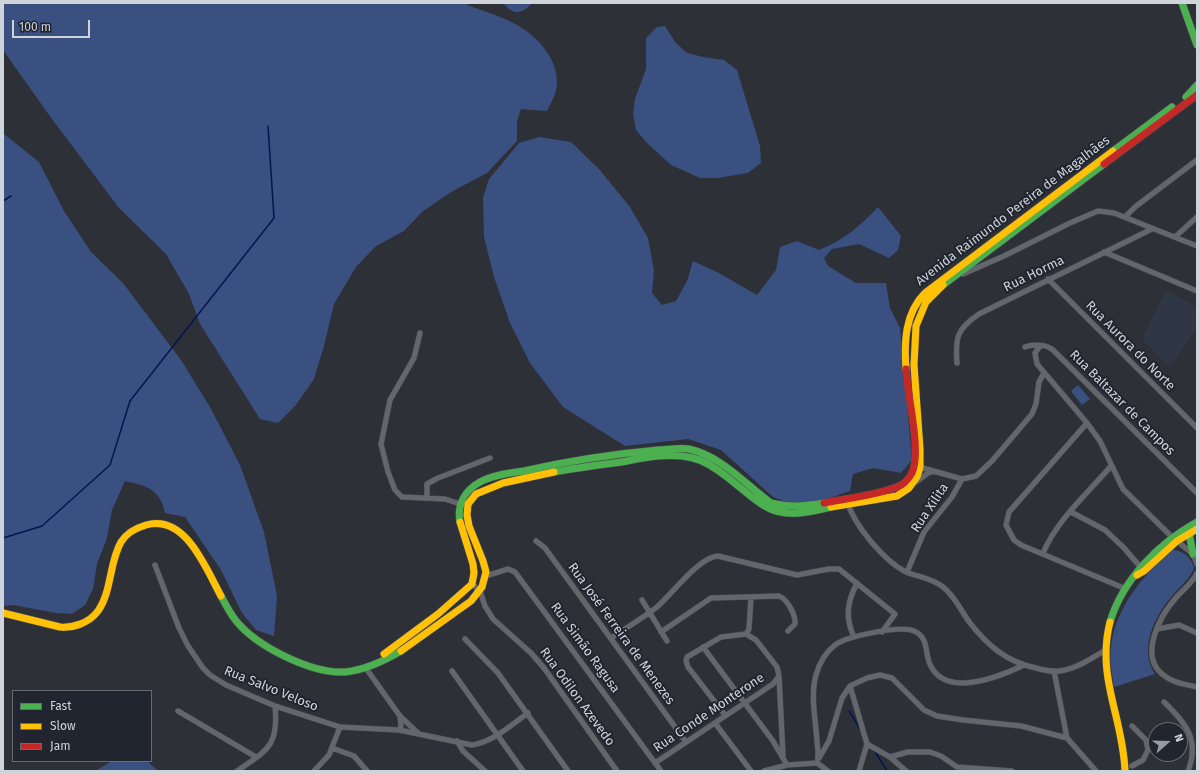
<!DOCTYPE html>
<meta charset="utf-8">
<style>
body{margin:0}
#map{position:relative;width:1200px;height:774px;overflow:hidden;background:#2d3036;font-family:"Fira Sans",sans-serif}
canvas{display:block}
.frame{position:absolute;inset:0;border:4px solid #cfd3da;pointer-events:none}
.legend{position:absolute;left:12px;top:690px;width:140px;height:72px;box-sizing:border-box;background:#20252f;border:1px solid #666b73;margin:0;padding:5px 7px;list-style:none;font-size:12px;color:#cfd3da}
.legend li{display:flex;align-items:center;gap:8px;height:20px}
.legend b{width:20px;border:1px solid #666b73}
.north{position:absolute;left:1148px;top:722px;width:40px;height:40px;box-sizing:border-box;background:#20252f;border:1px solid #666b73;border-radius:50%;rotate:70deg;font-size:11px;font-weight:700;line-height:16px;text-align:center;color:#cfd3da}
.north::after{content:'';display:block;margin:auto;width:14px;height:18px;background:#969aa1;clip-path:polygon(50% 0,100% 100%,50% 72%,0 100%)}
.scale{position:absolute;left:12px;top:20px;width:78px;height:18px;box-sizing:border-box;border:2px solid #cfd3da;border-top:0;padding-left:5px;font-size:12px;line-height:14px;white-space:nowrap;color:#cfd3da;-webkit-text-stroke:3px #20252f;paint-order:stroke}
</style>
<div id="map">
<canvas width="1200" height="774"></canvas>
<div class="frame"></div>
<ul class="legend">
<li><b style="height:5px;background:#4caf50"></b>Fast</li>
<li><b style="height:5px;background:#ffc107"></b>Slow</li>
<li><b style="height:5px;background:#c62828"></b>Jam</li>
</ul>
<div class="north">N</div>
<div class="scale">100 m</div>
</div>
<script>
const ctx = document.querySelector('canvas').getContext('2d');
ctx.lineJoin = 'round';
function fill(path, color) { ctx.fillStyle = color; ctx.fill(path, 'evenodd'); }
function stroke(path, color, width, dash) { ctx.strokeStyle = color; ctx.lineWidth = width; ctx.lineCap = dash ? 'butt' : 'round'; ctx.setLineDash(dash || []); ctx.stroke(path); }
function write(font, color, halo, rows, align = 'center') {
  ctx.font = font + ' "Fira Sans",sans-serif'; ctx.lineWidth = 4; ctx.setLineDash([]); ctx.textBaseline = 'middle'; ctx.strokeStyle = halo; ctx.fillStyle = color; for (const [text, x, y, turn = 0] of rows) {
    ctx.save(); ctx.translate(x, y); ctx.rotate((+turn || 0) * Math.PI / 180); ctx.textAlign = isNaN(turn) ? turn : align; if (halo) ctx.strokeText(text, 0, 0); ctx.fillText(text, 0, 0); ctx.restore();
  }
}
fill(new Path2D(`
 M1166,290l31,17v20l-27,40 -28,-28z`), '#2f3746');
fill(new Path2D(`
 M3,3h461c14,7 29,10 43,17 24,10 50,34 50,62 0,11 -5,19 -10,29l-26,-2 -4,12v20l-30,32 -36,19 -29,20 -18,19 -28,15 -20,21 -22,37 -10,42 -10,33 -18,26 -18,18 -18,-4 -60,-95 -11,-30 -23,-40 -47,-46 -70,-93 -46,-65z
 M503,3h29c-9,11 -19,13 -29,0z
 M665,26l10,16 12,11 16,4 21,3 13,10 23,76 1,17 -13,10 -31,5h-17l-29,-13 -24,-22 -11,-13 -3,-16 2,-15 11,-30v-31l11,-11z
 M4,134l35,28 25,49 27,41 32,31 58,77 29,47 30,58 24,67 13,64 -3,40 -18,-6 -14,-17 -21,-43 -36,-53 -20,-4c-5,-24 -18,-27 -40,-32l-13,29 -5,28 -10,26 -4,25 -8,16 -13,9 -16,-1 -43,-8 -10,1z
 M539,137l32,5 28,27 31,38 18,31 6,32 -2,23 10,12 14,-4 11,-20 6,-20 26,12 38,22 19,-25 4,-23 17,-6 22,9c25,-10 41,-24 59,-43l23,29 -3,14 -9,8 -30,-14 -27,5 -8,9 4,8 28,17h30l4,25 10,20 12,132 -11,13 -28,-5 -20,6 -3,17 -32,11 -30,1 -15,-6 -52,-47 -33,-11 -63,7 -62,-39 -33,-44 -20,-40 -16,-46 -10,-40 -1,-39 6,-19 30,-36z
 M1078,385l12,14 -8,6 -11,-14z
 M1172,550c11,0 20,8 22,18 -4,11 -14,18 -21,27 -18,20 -35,54 -18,79l-41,13c-2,-13 -5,-27 -3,-40 4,-39 33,-73 61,-97z
 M112,761h35l11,10h-63z`), '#395081');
stroke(new Path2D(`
 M3,201l8,-5
 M3,538l39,-12 68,-61 20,-64 144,-183 -6,-92
 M849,711l12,19
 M874,750l13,21`), '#041552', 1.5);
const street = new Path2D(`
 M1125,217l10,-10 62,-47
 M1175,237l22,-20
 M1104,252l93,39
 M963,274l41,-18 66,-33 28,-12 16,2 83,33
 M1048,279l149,149
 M420,333l-6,25 -24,42 -9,44 7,28 7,18 7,7 43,2 15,5
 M1040,346l-5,7 2,11 50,59 13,18 23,48 49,48 21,17 4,10
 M1025,347c8,-3 21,-3 28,3l144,143
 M957,363c-2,-26 0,-34 22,-49l173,-85
 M1087,423l-78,89 -3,13 8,15 7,5 105,44
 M919,467l43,12 14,-3 16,-15 40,-47 4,-10 3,-22 5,-9
 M916,482l12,-9 6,-2
 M427,498v-14l11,-6 52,-20
 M847,501c7,24 37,60 59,71 12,5 26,6 37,15 12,9 18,24 27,36 18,23 37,39 66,45 7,2 16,4 24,3 15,-2 31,-12 44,-20
 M1071,512l34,18 19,18 19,22
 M536,541l9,7 141,194
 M1043,553c14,-33 44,-59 68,-87
 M155,565l24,63 9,18 15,22 7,7 16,10 49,21 65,21 59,3 73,15c21,-3 39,-20 56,-32
 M907,572l17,-40 28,-35 10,-18
 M1197,573c-4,10 -15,17 -22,26 -15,17 -36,56 -13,75 10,9 23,10 35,13
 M486,576l22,-7 7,3 146,199
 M472,584l8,7 5,15 8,13 38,34 13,15 73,103
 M642,600l25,41
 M1157,629l22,-4 18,8
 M661,632l50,-34 68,-2c8,3 17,19 16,28l-7,7
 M746,634l3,-5 2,-32
 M854,637c-9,-19 -7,-35 3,-54
 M611,638c15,-10 32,-20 46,-31 15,-13 42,-50 61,-51l79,19 32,-6h10l56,45 -13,18
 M465,639l33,34 70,98
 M703,647l70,94 14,24
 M365,667l35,49 1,10 -2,4
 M452,671l71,100
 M1054,671l13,67 29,33
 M779,676l4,79
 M850,686l17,58 23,13 16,14
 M1164,702c22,21 36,38 24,69
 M178,711l78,46
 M401,717l17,16
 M715,723l36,48
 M1132,726l14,14 2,10 -5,10 -11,6
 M457,741l6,10 22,20
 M332,748l22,8 13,15
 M890,757l18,-5h22l11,4 16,11 55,4
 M819,758l10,-17 13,-43 8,-12 17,-8 13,-3 12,3 32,32 13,6 26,4 58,6 46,12
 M655,763l118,-79 6,-8 -2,-9 -21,-27 -10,-6 -25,3 -34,20 -1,4 2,6 37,48
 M817,763c2,-7 1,-14 0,-21 -1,-21 -7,-46 -1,-67 3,-11 10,-23 19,-30 12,-9 66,-20 79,-14 14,6 11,19 15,31 14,38 70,15 95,3
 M817,763l11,8
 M237,771c31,-21 42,-26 38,-65
 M314,771l15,-16 11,-28
 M764,771l23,-6 30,-2
 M859,771l8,-27`);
const fast = new Path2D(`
 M1182,3l15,42
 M1186,97l11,-12
 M1113,151l59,-44
 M943,285l161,-121
 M554,472c22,-4 45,-7 67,-10 23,-4 48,-10 72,-4 13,3 24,11 34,19 44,35 46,44 104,30
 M460,522c-3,-17 4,-31 20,-40 12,-7 30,-9 44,-11 44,-10 89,-17 134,-21 10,0 22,-3 31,-1 32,7 56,35 82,54 19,5 35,3 53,0
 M1189,533l4,21
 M221,596c5,9 9,18 16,26 21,25 75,52 108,50 20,-2 39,-11 56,-21
 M1110,622c13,-43 49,-79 87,-100`);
const slow = new Path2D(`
 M906,369c-2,-27 -1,-56 19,-76l188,-142
 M831,507l66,-11 12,-8 8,-11 3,-10v-18l-6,-84 2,-39 10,-24 17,-17
 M1137,575l7,-4 33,-30 20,-12
 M3,613l57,14c14,1 29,-4 38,-16 14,-20 11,-48 23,-69 6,-10 15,-14 25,-17 40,-11 60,44 75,71
 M1110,622c-14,55 13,95 15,149
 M401,651l70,-50 11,-14 4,-15 -3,-11 -14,-35 -2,-11 1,-11 8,-10 27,-11 51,-11
 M384,654l54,-40 34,-30 2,-11 -1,-9 -13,-42`);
const jam = new Path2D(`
 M1104,164l93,-69
 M824,503c24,-5 50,-7 73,-16 6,-2 12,-8 15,-14 10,-22 -5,-79 -6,-104`);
stroke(street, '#4b4d53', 6);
stroke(fast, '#4b4d53', 8);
stroke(slow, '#4b4d53', 8);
stroke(jam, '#4b4d53', 8);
stroke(street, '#63666b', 5);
stroke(fast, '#4caf50', 7);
stroke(slow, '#ffc107', 7);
stroke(jam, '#c62828', 7);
write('13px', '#cfd3da', '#20252f', [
 ["Avenida Raimundo Pereira de Magalhães",1013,211,-37],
 ["Rua Horma",1034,274,-26],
 ["Rua Aurora do Norte",1130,346,45],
 ["Rua Baltazar de Campos",1122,403,45],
 ["Rua Xilita",930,508,-56],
 ["Rua José Ferreira de Menezes",621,634,54],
 ["Rua Simão Ragusa",585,648,54],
 ["Rua Salvo Veloso",271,689,22],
 ["Rua Odilon Azevedo",577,697,54],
 ["Rua Conde Monterone",709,713,-34]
]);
</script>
